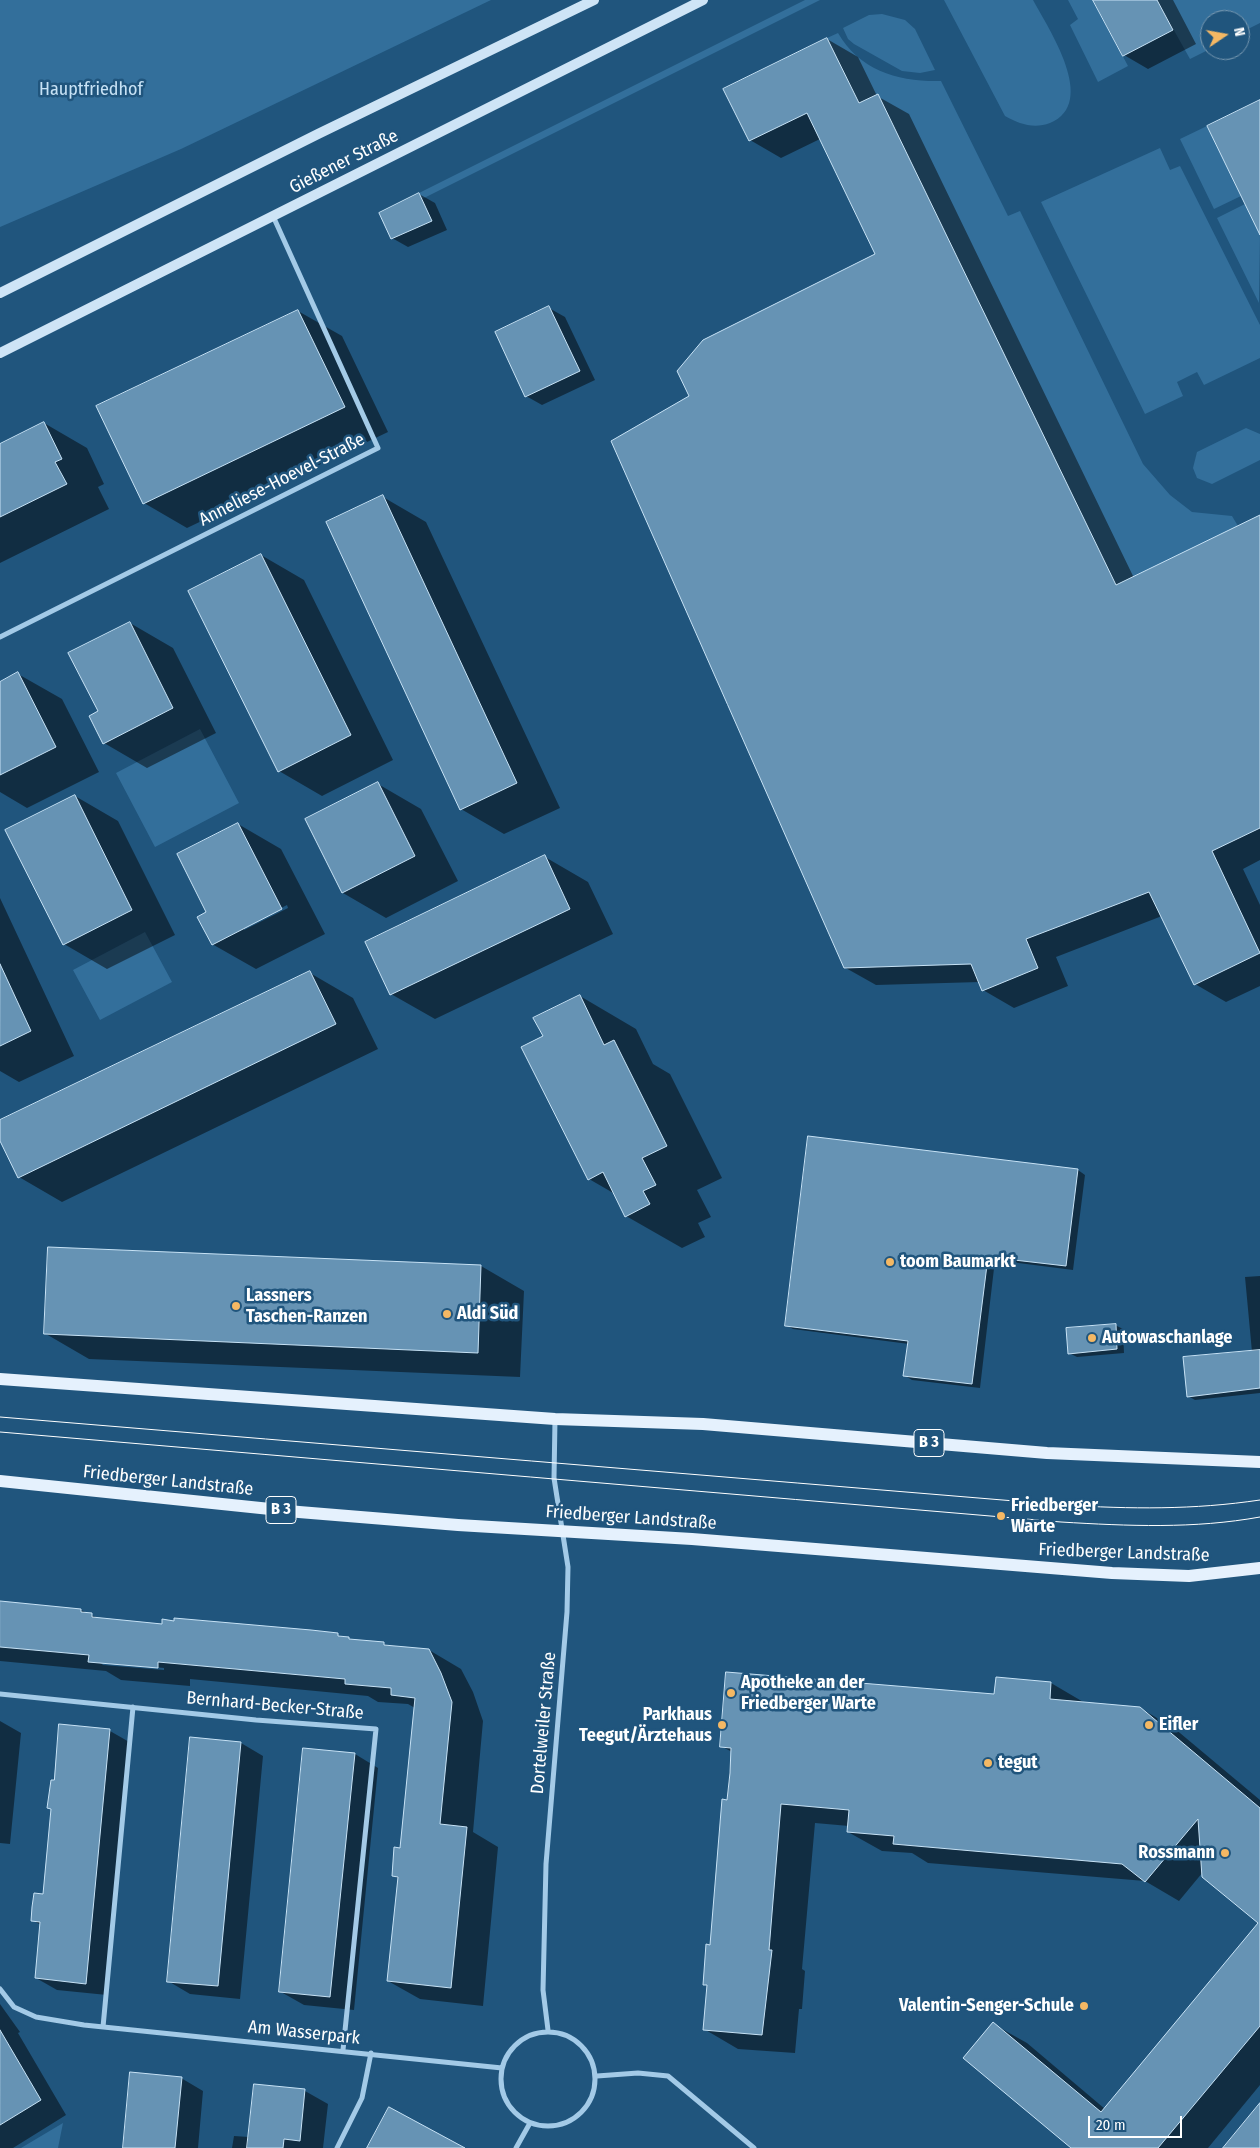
<!DOCTYPE html>
<meta charset="utf-8">
<style>
body{margin:0}
#map{position:relative;width:1260px;height:2148px;overflow:hidden;background:#20557d;font-family:"Fira Sans Condensed",sans-serif}
canvas{display:block}
.north{position:absolute;left:1200px;top:10px;width:50px;height:50px;box-sizing:border-box;background:#20557d;border:1px solid #7999b1;border-radius:50%;rotate:78deg;font-size:14px;font-weight:700;line-height:20px;text-align:center;color:#fff}
.north::after{content:'';display:block;margin:auto;width:18px;height:22px;background:#f4b864;clip-path:polygon(50% 0,100% 100%,50% 72%,0 100%)}
.scale{position:absolute;left:1088px;top:2116px;width:94px;height:22px;box-sizing:border-box;border:2px solid #fff;border-top:0;padding-left:6px;font-size:15px;line-height:18px;white-space:nowrap;color:#fff;-webkit-text-stroke:4px #20557d;paint-order:stroke}
</style>
<div id="map">
<canvas width="1260" height="2148"></canvas>
<div class="north">N</div>
<div class="scale">20 m</div>
</div>
<script>
const ctx = document.querySelector('canvas').getContext('2d');
ctx.lineJoin = 'round';
function fill(path, color) { ctx.fillStyle = color; ctx.fill(path, 'evenodd'); }
function stroke(path, color, width, dash) { ctx.strokeStyle = color; ctx.lineWidth = width; ctx.lineCap = dash ? 'butt' : 'round'; ctx.setLineDash(dash || []); ctx.stroke(path); }
function write(font, color, halo, rows, align = 'center') {
  ctx.font = font + ' "Fira Sans Condensed",sans-serif'; ctx.lineWidth = 5; ctx.setLineDash([]); ctx.textBaseline = 'middle'; ctx.strokeStyle = halo; ctx.fillStyle = color; for (const [text, x, y, turn = 0] of rows) {
    ctx.save(); ctx.translate(x, y); ctx.rotate((+turn || 0) * Math.PI / 180); ctx.textAlign = isNaN(turn) ? turn : align; if (halo) ctx.strokeText(text, 0, 0); ctx.fillText(text, 0, 0); ctx.restore();
  }
}
fill(new Path2D(`
 M0,0h491l-310,149 -181,78z
 M805,0h15l-398,199 -3,-6z
 M944,0h89c15,28 66,103 17,123 -16,6 -31,1 -45,-7z
 M1068,0h25l35,66 -30,16 -28,-57 8,-6z
 M1157,0h103v23l-20,10v-13h-30v29l-20,10z
 M882,14l23,6 10,9 20,41 -15,3 -18,-2 -48,-27 -6,-5 -5,-11 26,-13z
 M838,33c22,38 61,49 103,48l67,135 12,-5 123,253 27,31 22,17 40,4 6,10 -122,59 -257,-482 -32,-65z
 M1207,126l34,70 -27,13 -34,-70z
 M1160,148l10,22 10,-4 80,159v33l-56,27 -7,-13 -20,10 6,14 -38,18 -104,-212z
 M1245,204l15,31 -1,68 -42,-85z
 M1246,428l14,6v26l-48,24 -15,-6 -4,-10 4,-16z
 M200,729l39,74 -84,44 -39,-74z
 M145,932l27,50 -72,38 -27,-50z
 M63,2123l-5,25h-37z`), '#336f9b');
fill(new Path2D(`
 M1095,0h78l23,44 -48,25 -24,-14z
 M827,39l31,18 19,39 32,18 225,464 126,-61v343l-17,9 17,36v81l-34,16 -31,-18 -33,-68 -106,41 12,29 -54,22 -31,-18 -3,-8 -104,3 -32,-18 -154,-571 186,-142 -56,-115 -39,19 -31,-18z
 M419,194l16,9 12,27 -39,17 -16,-9z
 M549,308l16,9 30,63 -53,25 -16,-9z
 M298,311l44,25 46,96 -201,96 -43,-25z
 M44,423l43,25 17,36 -6,3 11,22 -109,54v-118z
 M383,497l43,25 134,286 -56,26 -43,-25z
 M261,555l43,25 89,180 -71,36 -43,-25z
 M130,623l43,25 43,85 -69,35 -43,-25 -5,-31z
 M18,674l44,25 37,73 -72,36 -27,-16v-109z
 M378,784l43,25 37,72 -72,37 -43,-25 -36,-73z
 M75,796l43,25 57,114 -68,34 -43,-25z
 M238,824l43,25 44,85 -69,35 -44,-25 -4,-31zM287,905l1,3 -44,22v-3z
 M545,857l43,25 25,52 -178,85 -44,-25 -24,-51z
 M0,898l74,158 -55,26 -19,-11z
 M310,973l43,25 25,51 -316,153 -43,-25 -19,-38v-17z
 M580,996l56,33 17,35 17,10 52,104 -25,12 14,27 -13,6 7,14 -23,11 -56,-32 -11,-22 -26,-15z
 M1078,1170l7,5 -12,95 -78,-10 -15,128 -68,-8 -8,-5 5,-31 -116,-15 -7,-4z
 M49,1248l432,18 43,25 -4,86 -431,-18 -43,-25z
 M1260,1276v117l-65,7 -7,-4 64,-44 -7,-75z
 M1115,1325l8,4 1,24 -47,4 -8,-4z
 M0,1603l81,7 21,10 61,5 174,10 17,6 75,9 32,19 12,23 10,29 -10,111 25,15 -15,159 -63,-7 -32,-18 11,-102 -6,-4 8,-25 14,-142 -7,-4 -30,-2 -10,-6 -178,-17v7l-69,-6 -15,-9 -106,-10zM100,1662l64,6v2l-61,-5z
 M997,1679l54,4 34,20 55,5 34,20 86,72v123l-57,-51 -24,29 -34,-20 -217,-18 -16,-10 -30,-2 -34,-19 1,-6 -34,-3 -13,146 3,2 -3,38h-3l-4,44 -57,-4 -34,-20 4,-43 -4,-2 7,-38 21,-194 -11,-6 274,-50z
 M0,1721l21,12 -11,111 -10,-1z
 M60,1725l50,6 21,12 -24,252 -50,-5 -21,-12 5,-53 -9,-5 12,-25z
 M241,1743l22,13 -23,243 -50,-5 -22,-13z
 M355,1754l23,14 -24,242 -50,-5 -23,-13z
 M1260,1923v162l-52,63h-135l-80,-124 34,19 78,66z
 M0,2004l20,28 -2,1 48,82 -53,33h-13z
 M181,2078l22,13 -5,57h-74z
 M255,2085l50,6 23,13 -5,44h-91l2,-12 15,1z`), '#0007');
const building = new Path2D(`
 M1093,0h64l16,30 -50,26z
 M827,38l32,65 19,-9 238,491 144,-70v313l-48,23 48,102 -66,32 -45,-93 -123,47 12,29 -56,23 -11,-27 -127,4 -233,-527 78,-45 -12,-25 26,-31 172,-86 -68,-141 -58,28 -26,-52z
 M1260,100v135l-53,-109z
 M419,193l13,28 -41,18 -12,-26z
 M549,306l31,65 -55,26 -30,-65z
 M298,310l47,97 -202,97 -47,-98z
 M44,422l18,37 -7,3 12,22 -67,33v-73z
 M383,495l134,288 -57,27 -134,-288z
 M261,554l90,181 -73,37 -90,-181z
 M130,622l43,86 -70,36 -14,-28 9,-5 -30,-58z
 M18,672l38,75 -56,28v-93z
 M378,782l37,74 -73,37 -37,-74z
 M75,795l57,115 -69,35 -58,-115z
 M238,823l44,86 -70,36 -15,-28 9,-5 -29,-58z
 M545,855l25,54 -180,86 -25,-53z
 M0,964l31,67 -31,15z
 M310,971l26,53 -318,154 -18,-37v-21z
 M580,995l24,50 10,-5 53,106 -25,12 14,27 -13,6 7,13 -25,13 -22,-45 -15,8 -67,-133 22,-11 -10,-18z
 M808,1136l270,33 -12,97 -78,-9 -16,127 -69,-8 5,-35 -123,-15z
 M48,1247l433,18 -3,88 -434,-19z
 M1116,1324l1,25 -49,5 -2,-26z
 M1260,1350v38l-73,9 -4,-40z
 M0,1601l81,8v3l11,1v4l70,7v-5l12,2v-3l137,12 27,3v3l11,1v2l35,3v3l45,4 12,24 11,29 -12,122 27,3 -16,161 -64,-7 11,-104 -6,-1 2,-29 6,1 15,-150 -24,-3v-7l-46,-4v-5l-187,-17v6l-70,-6 1,-7 -89,-8z
 M726,1672l268,22 2,-17 55,5 -1,17 90,8 120,101v218l-102,122h-87l-108,-90 30,-36 108,90 157,-189 -56,-46 -4,-58 -53,63 -23,-18 -229,-20 1,-8 -47,-4 2,-22 -68,-6 -12,146h3l-10,85 -59,-5 4,-45h-4l3,-41 4,1 12,-146 5,1 3,-27 1,-25 -11,-1z
 M59,1724l51,5 -24,255 -51,-6 5,-56 -9,-1 1,-14 2,-14 9,1 8,-85 -4,-1 4,-28h3z
 M190,1737l51,5 -23,244 -51,-4z
 M303,1748l52,5 -25,244 -51,-5z
 M0,2030l41,70 -41,25z
 M130,2072l52,5 -7,71h-52z
 M254,2084l51,5 -5,52 -16,-2 -1,9h-36z
 M1260,2103v45h-37z
 M389,2107l76,41h-98z`);
fill(building, '#6693b4');
stroke(building, '#c7e2f5', 1);
stroke(new Path2D(`
 M0,637l378,-189 -105,-232
 M0,1694l256,26 120,9 -33,321
 M0,1989l14,18 22,10 48,8 418,43
 M103,2027l30,-320
 M548,2030l-5,-40 3,-126 21,-252 1,-45 -14,-89 1,-58
 M501 2079a47 47 0 1 1 94 0a47 47 0 1 1-94 0Z
 M597,2076l41,-3 30,3 86,72
 M337,2148l25,-50 9,-45
 M516,2148l14,-25`), '#a3cae7', 5);
stroke(new Path2D(`
 M0,293l318,-159 276,-134
 M0,353l703,-353`), '#cee4f6', 10);
stroke(new Path2D(`
 M0,1379l555,40 148,5 344,29 213,9
 M0,1481l299,31 159,13 234,14 420,34 77,3 71,-8`), '#e5f1fd', 12);
stroke(new Path2D(`
 M0,1417l1063,88c68,4 130,5 197,-5
 M0,1432l1061,90c67,4 133,7 199,-5`), '#fff', 1);
for (const [x, y, r, color] of [
 [890,1262,5,"#f4b864"],
 [236,1306,5,"#f4b864"],
 [447,1314,5,"#f4b864"],
 [1092,1338,5,"#f4b864"],
 [1001,1516,5,"#f4b864"],
 [731,1693,5,"#f4b864"],
 [722,1725,5,"#f4b864"],
 [1149,1725,5,"#f4b864"],
 [988,1763,5,"#f4b864"],
 [1225,1853,5,"#f4b864"],
 [1084,2006,5,"#f4b864"]
]) { const dot = new Path2D(); dot.arc(x, y, r, 0, 2 * Math.PI); ctx.fillStyle = color; ctx.fill(dot); stroke(dot, '#20557d', 2); }
for (const [x, y, w] of [
 [929,1443,30],
 [281,1510,30]
]) { const box = new Path2D(); box.roundRect(x - w / 2, y - 13.5, w, 27, 4); ctx.fillStyle = '#20557d'; ctx.fill(box); stroke(box, '#fff', 1); }
write('bold 16px', '#fff', null, [
 ["B 3",929,1443],
 ["B 3",281,1510]
]);
write('18px', '#c7e2f5', '#20557d', [
 ["Hauptfriedhof",91,90]
]);
write('18px', '#fff', '#20557d', [
 ["Gießener Straße",344,162,-27],
 ["Anneliese-Hoevel-Straße",282,480,-27],
 ["Friedberger Landstraße",168,1481,6],
 ["Friedberger Landstraße",631,1518,4],
 ["Friedberger Landstraße",1124,1553,2],
 ["Bernhard-Becker-Straße",275,1706,5],
 ["Dortelweiler Straße",544,1723,-85],
 ["Am Wasserpark",304,2033,6]
]);
write('bold 18px', '#fff', '#20557d', [
 ["toom Baumarkt",900,1262],
 ["Lassners",246,1296],
 ["Taschen-Ranzen",246,1317],
 ["Aldi Süd",457,1314],
 ["Autowaschanlage",1102,1338],
 ["Friedberger",1011,1506],
 ["Warte",1011,1527],
 ["Apotheke an der",741,1683],
 ["Friedberger Warte",741,1704],
 ["Parkhaus",712,1715,"right"],
 ["Teegut/Ärztehaus",712,1736,"right"],
 ["Eifler",1159,1725],
 ["tegut",998,1763],
 ["Rossmann",1215,1853,"right"],
 ["Valentin-Senger-Schule",1074,2006,"right"]
], 'left');
</script>
